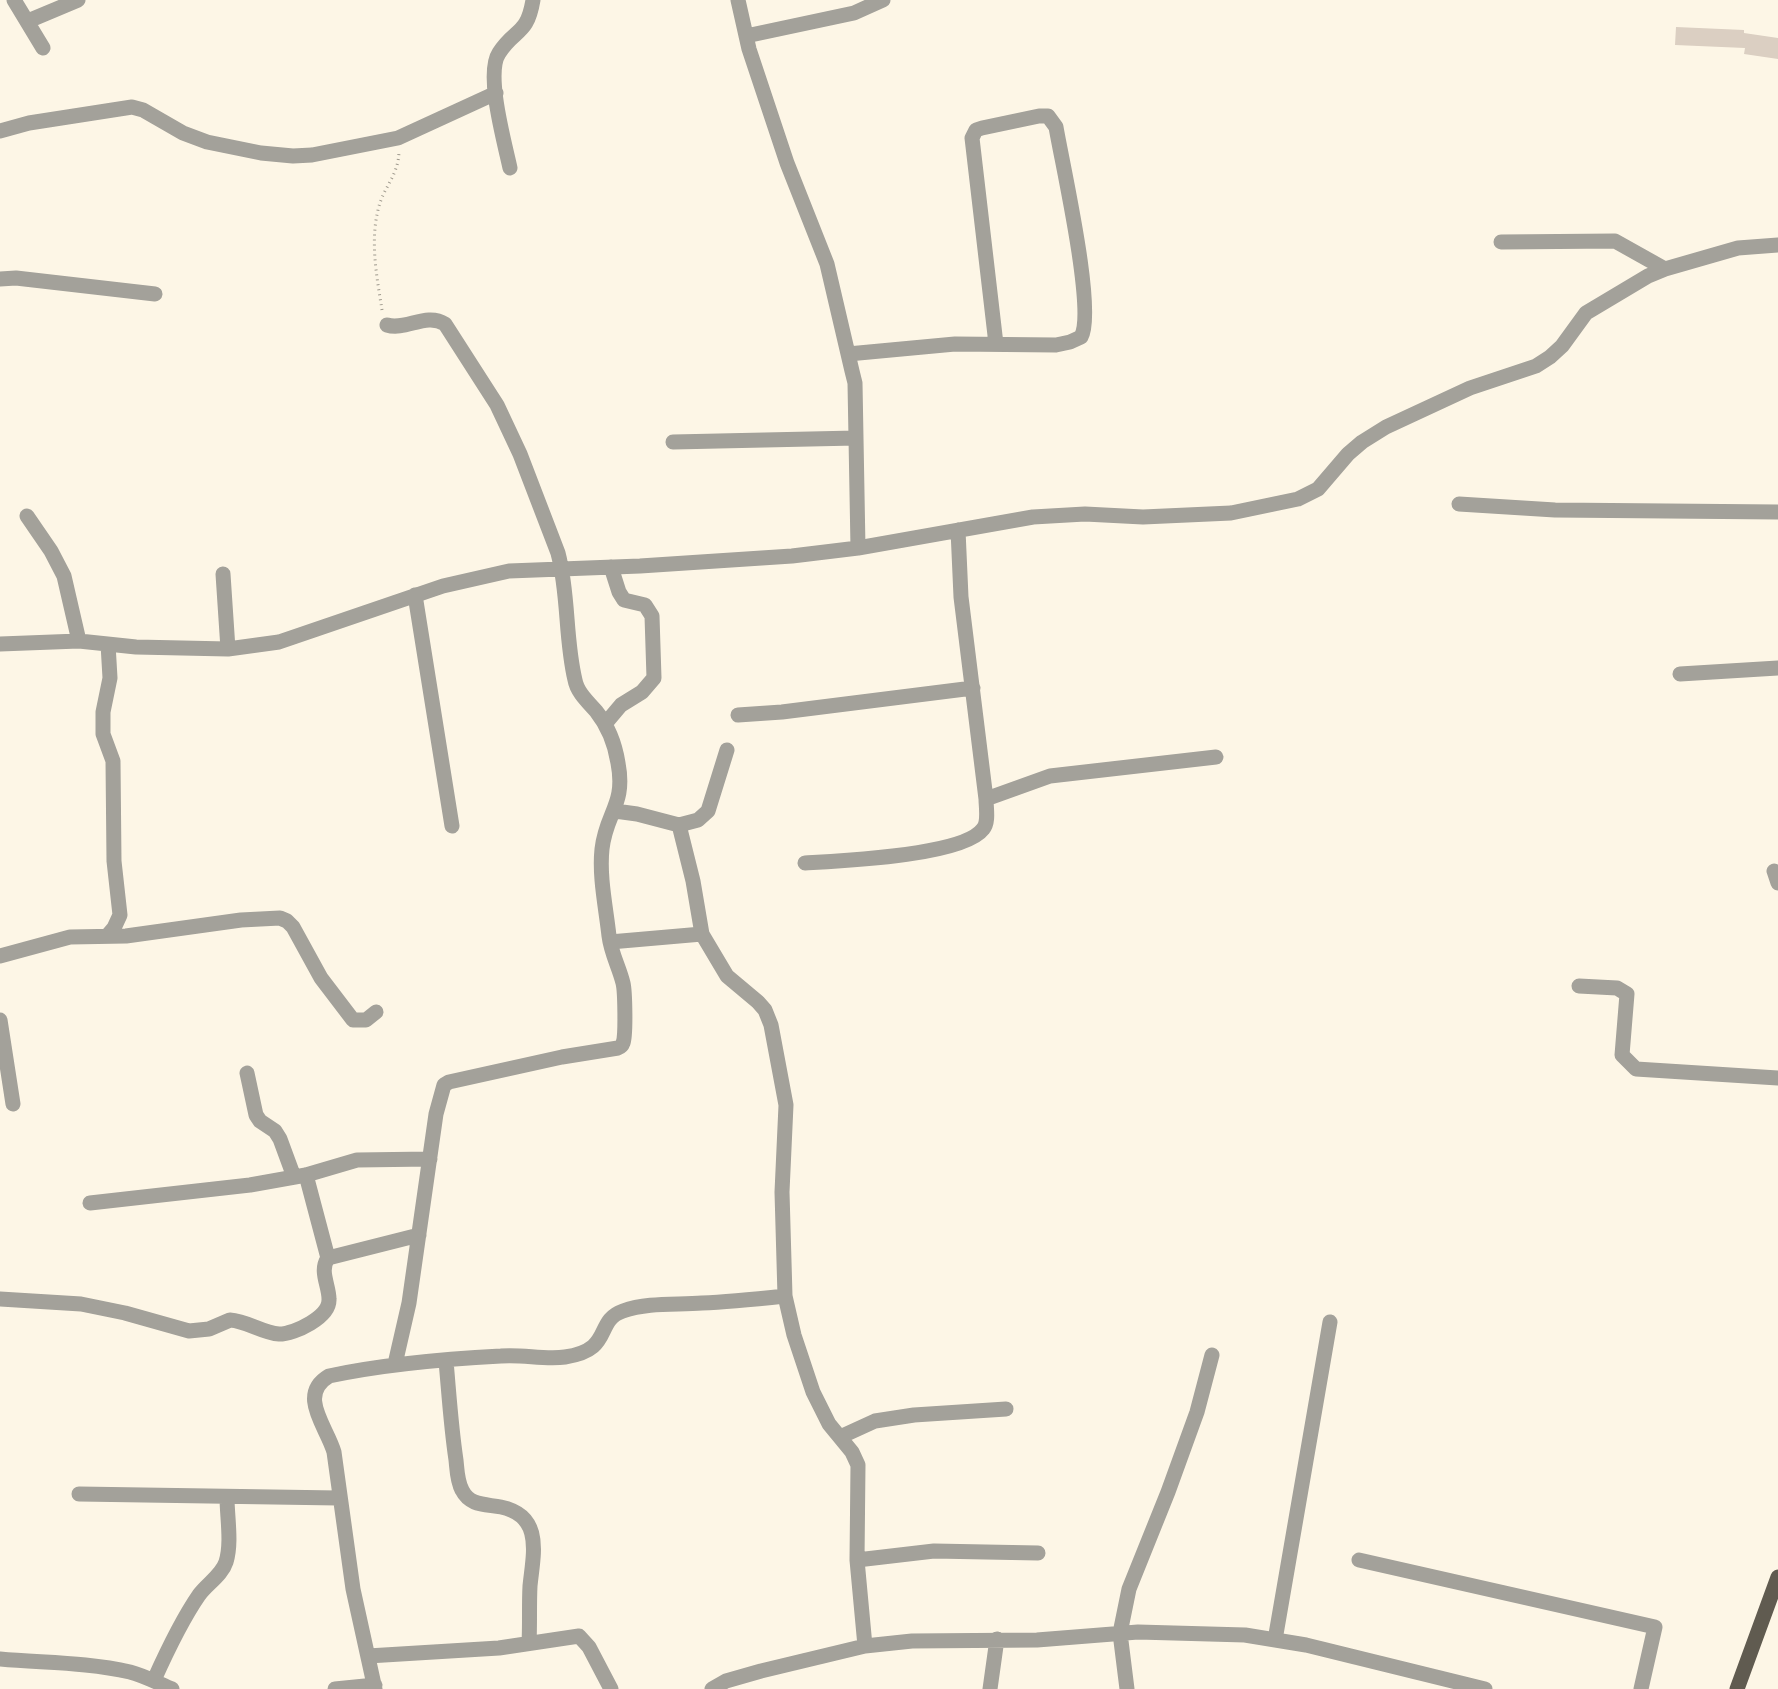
<!DOCTYPE html>
<style>
body{margin:0}
canvas{display:block;background:#fdf6e6}
</style>
<canvas width="1778" height="1689"></canvas>
<script>
const ctx = document.querySelector('canvas').getContext('2d');
ctx.lineJoin = 'round';
function fill(path, color) { ctx.fillStyle = color; ctx.fill(path, 'evenodd'); }
function stroke(path, color, width, dash) { ctx.strokeStyle = color; ctx.lineWidth = width; ctx.lineCap = dash ? 'butt' : 'round'; ctx.setLineDash(dash || []); ctx.stroke(path); }
fill(new Path2D(`
 M1676,27l68,3v3l34,5v21l-34,-5 1,-6 -70,-3z`), '#dbcfc2');
stroke(new Path2D(`
 M382,310c-5,-32 -12,-67 -4,-100 5,-23 20,-33 21,-58`), '#9e998d', 3, [1, 4]);
stroke(new Path2D(`
 M14,0l29,48
 M738,0l11,49 38,114 40,101 25,107 3,12 3,165
 M28,21l50,-21
 M746,36l108,-23 29,-13
 M0,131l29,-8 103,-16 11,3 40,23 24,9 54,11 32,3 19,-1 86,-17 98,-45
 M510,168c-5,-24 -25,-94 -11,-115 16,-25 28,-17 34,-53
 M1501,242l114,-1 50,28
 M0,279l16,-1 139,16
 M387,325c19,6 39,-13 58,-1l52,81 23,49 38,99c11,42 7,86 17,127 2,12 13,22 21,31 12,15 19,33 22,52 8,42 -12,49 -16,86 -3,28 4,59 7,87 2,17 10,31 14,47 2,8 3,53 0,60 -1,3 -2,4 -5,5l-56,9 -113,25 -5,3 -8,29 -27,189 -14,61
 M848,354l107,-10 101,1 14,-3 11,-5c15,-26 -19,-174 -25,-210l-8,-11h-9l-57,12 -6,2 -4,8 24,206
 M673,442l183,-4
 M1459,504l96,6 223,2
 M27,516l24,35 13,25 15,65
 M223,574l5,75
 M415,595l37,231
 M0,644l79,-3 57,6 92,2 51,-7 164,-56 66,-15 131,-5 152,-10 66,-8 175,-31 52,-3 58,3 88,-4 67,-14 20,-10 30,-35 14,-12 24,-15 84,-39 66,-22 14,-9 12,-11 24,-33 62,-37 17,-7 73,-21 40,-3
 M1680,674l98,-6
 M738,715l44,-3 191,-24
 M605,724l16,-19 21,-13 12,-14 -2,-62 -7,-11 -21,-5 -5,-8 -8,-25
 M727,750l-19,61 -10,9 -19,5 14,56 9,53 25,42 31,26 7,8 6,15 15,80 -4,87 3,104 9,39 19,57 16,32 23,28 6,13 -1,95 8,86
 M986,799l64,-23 166,-19
 M615,811l22,3 42,11
 M805,863c34,-2 158,-7 178,-34 6,-7 3,-21 3,-30l-25,-202 -3,-67
 M1774,871l4,12
 M108,935l6,-7 6,-13 -6,-54 -1,-100 -10,-27v-22l7,-34 -2,-34
 M610,942l92,-8
 M0,956l70,-19 56,-1 115,-16 39,-2 7,3 6,6 28,51 32,42h13l10,-8
 M1579,986l38,2 10,6 -5,61 14,14 142,9
 M0,1020l13,84
 M247,1073l9,42 4,6 15,10 5,8 14,38
 M306,1175l22,83
 M90,1203l160,-18 56,-10 51,-15 73,-1
 M0,1299l81,5 44,9 64,18 20,-2 21,-9c17,1 33,13 49,14 16,0 51,-17 50,-35 0,-14 -10,-28 -1,-41l91,-23
 M446,1361c3,33 5,66 10,99 1,9 1,21 6,30 8,16 23,14 39,17 43,9 32,48 29,79 -1,19 0,38 -1,57
 M840,1437l35,-16 39,-6 92,-6
 M79,1494l259,4
 M857,1560l77,-9 104,2
 M1359,1560l296,67 -14,62
 M1275,1640l55,-318
 M368,1656l131,-8 80,-12 10,11 22,42
 M0,1659c43,4 87,3 130,13 15,4 28,11 42,17
 M154,1680c13,-29 27,-59 45,-85 8,-11 23,-20 27,-33 6,-19 1,-45 1,-65
 M335,1689l40,-4
 M375,1689l-22,-100 -19,-137c-7,-25 -37,-57 -5,-76 56,-12 115,-17 172,-20 21,-2 44,4 64,1 49,-7 29,-36 58,-46 25,-9 53,-6 79,-8 27,-1 55,-4 83,-7
 M712,1689l14,-8 35,-10 104,-25 47,-5 125,-1 101,-8 107,3 61,10 179,44
 M990,1689l7,-50
 M1127,1689l-7,-56 9,-44 39,-97 29,-80 15,-57`), '#a3a19a', 15);
stroke(new Path2D(`
 M1737,1689l41,-112`), '#605b50', 15);
</script>
